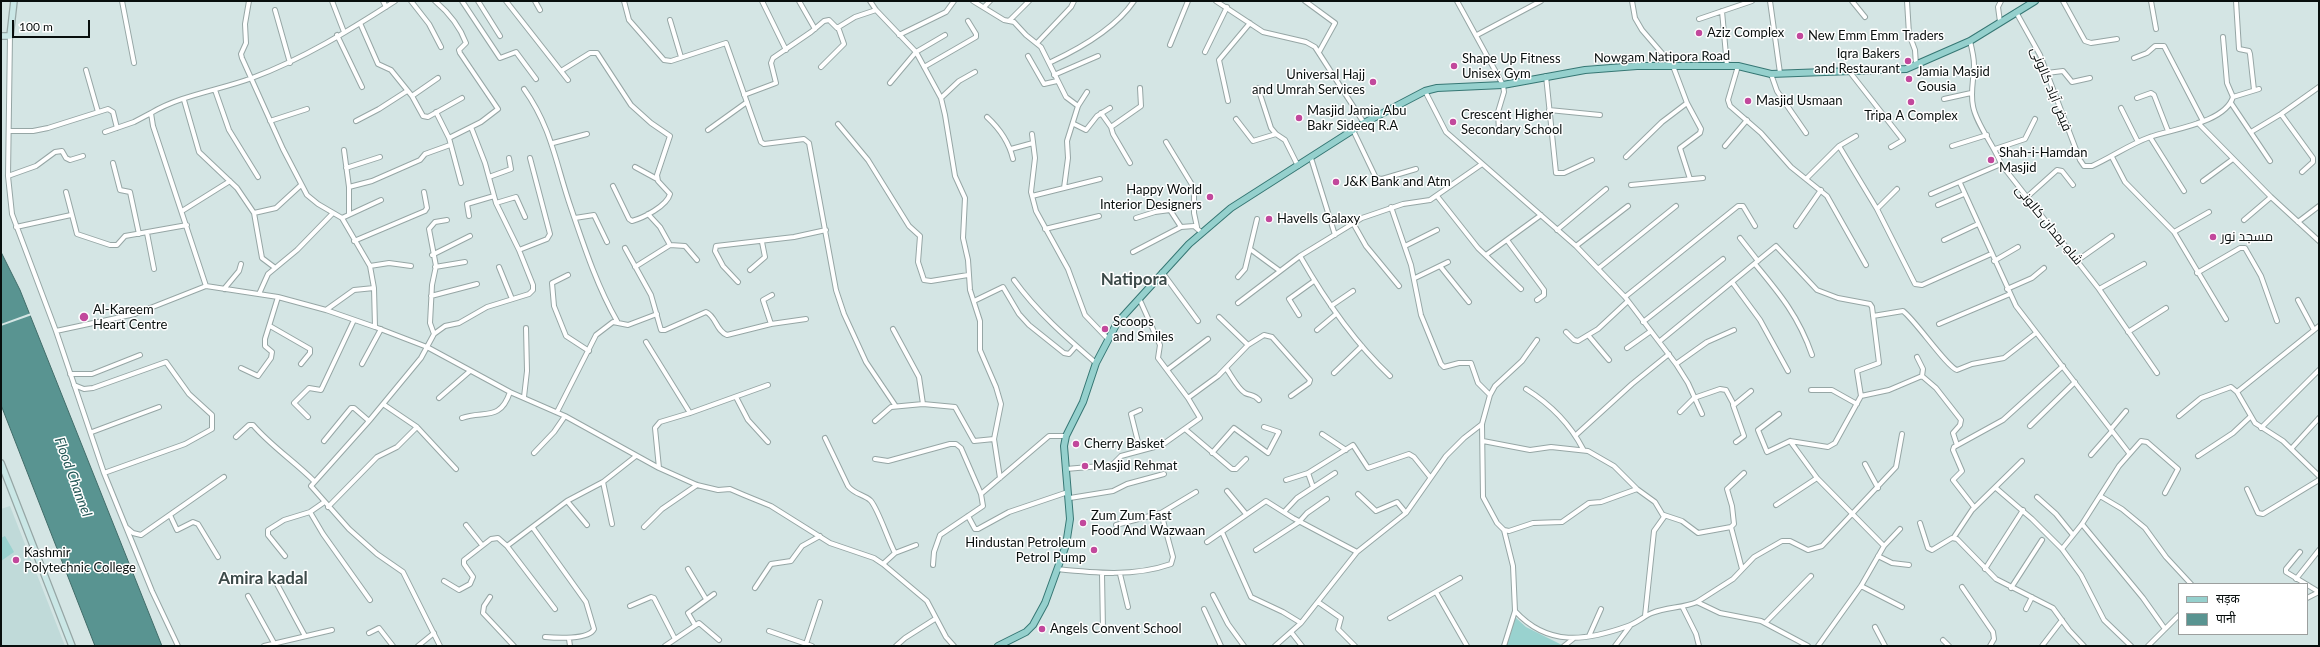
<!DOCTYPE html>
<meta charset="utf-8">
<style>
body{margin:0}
#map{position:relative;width:2320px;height:647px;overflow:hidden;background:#d4e5e4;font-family:Lato,"Noto Sans Devanagari",sans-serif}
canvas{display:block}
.frame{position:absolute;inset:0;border:2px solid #080e0d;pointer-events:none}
.legend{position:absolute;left:2178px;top:583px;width:130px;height:52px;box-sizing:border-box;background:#fff;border:1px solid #9c9f9e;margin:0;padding:5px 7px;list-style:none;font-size:12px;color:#080e0d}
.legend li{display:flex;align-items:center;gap:8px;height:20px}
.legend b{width:20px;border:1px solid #9c9f9e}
.scale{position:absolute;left:12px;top:20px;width:78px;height:18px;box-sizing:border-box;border:2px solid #080e0d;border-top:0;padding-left:5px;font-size:12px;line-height:14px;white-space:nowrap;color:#080e0d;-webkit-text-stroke:3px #fff;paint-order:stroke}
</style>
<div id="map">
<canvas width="2320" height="647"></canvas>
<div class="frame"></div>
<ul class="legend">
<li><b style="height:5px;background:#95d0cd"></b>सड़क</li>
<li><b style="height:11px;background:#599491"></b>पानी</li>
</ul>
<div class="scale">100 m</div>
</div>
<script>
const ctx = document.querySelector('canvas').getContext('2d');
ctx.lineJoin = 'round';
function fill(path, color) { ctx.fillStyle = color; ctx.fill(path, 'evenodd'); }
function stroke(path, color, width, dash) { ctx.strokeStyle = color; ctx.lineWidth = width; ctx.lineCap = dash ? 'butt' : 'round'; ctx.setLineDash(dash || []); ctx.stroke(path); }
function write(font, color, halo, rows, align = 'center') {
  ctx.font = font + ' Lato,Cairo,sans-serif'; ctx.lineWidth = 3; ctx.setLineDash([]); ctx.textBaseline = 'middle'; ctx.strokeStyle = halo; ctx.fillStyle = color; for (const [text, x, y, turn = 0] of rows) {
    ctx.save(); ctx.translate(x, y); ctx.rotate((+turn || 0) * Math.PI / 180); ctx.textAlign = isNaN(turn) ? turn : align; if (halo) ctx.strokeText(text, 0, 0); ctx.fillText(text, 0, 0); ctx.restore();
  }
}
fill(new Path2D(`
 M10,506l55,140h-64v-137z`), '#c0dad9');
fill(new Path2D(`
 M5,536l9,16 -13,9v-23z
 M1515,617l11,10 36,18 -56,1 5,-27z`), '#99d2cf');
const water = new Path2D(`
 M1,252l19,38 142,356h-67l-94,-241z`);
fill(water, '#599491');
stroke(water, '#416c69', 1);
fill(new Path2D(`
 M31,313l1,2 -31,11v-2z`), '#d4e5e4');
const minor = new Path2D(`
 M122,1l12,62
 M249,1l-4,23 1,19 -5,11 1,4 41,91 24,46 11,9 24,14 28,48 4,22 1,39
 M332,1l12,31
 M383,1l3,6
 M411,1l18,23 12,23
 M435,1c13,11 25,26 31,42l-7,7 1,3 38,56 -17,13 -32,16
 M462,1l38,57 16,-6 20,27
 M478,1l22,35
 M506,1l62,79
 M535,1l5,9
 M624,1l5,19 35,40 7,1 55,-18 35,99 3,2 40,-5 5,4 27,147 8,24 22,48 29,43
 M762,1l24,49
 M799,1l16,28
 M870,1l6,9 40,42 25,46 4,17 10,61 10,22 -2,40 5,22 2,30 10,31v29l16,37 5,17 -7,35 6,39
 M973,1l31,19 10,2 12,13 15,12 25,50 12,9
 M1216,1l47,31 43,10 9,5 49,76
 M1305,1l30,22 -16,29
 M1457,1l46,84 1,7 -6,20 1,20
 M1632,1l3,17 7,12 31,36 14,37 14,26 -1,4 -20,15 10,31
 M1770,1l10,72
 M1852,1l13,16
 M1907,1l2,33 6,16 1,15
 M2063,1l22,40 6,2 26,-4
 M2151,1l5,28
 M2236,1l3,48 10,2 1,3 4,36
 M984,7l6,-6
 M275,10l15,53
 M1722,11l5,55
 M2016,12l24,43 40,105 4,6h8c20,-9 38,-22 58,-29 22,-8 75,-14 83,-40
 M1699,19l53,-18
 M670,20l11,37
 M1009,21l20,-20
 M2000,22l-2,-15 3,-6
 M360,23l18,41 13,6 21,26 11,20 5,1 34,-19
 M337,35l25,52
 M899,35l47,-23 8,-11
 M1477,35l64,-34
 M10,36l-2,140 4,38 44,117 48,142 48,118 26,55
 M2223,37l4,46 6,14
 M1970,41c2,8 4,16 4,24 0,14 -4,27 -1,41 3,18 21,39 28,58l98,125 58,84
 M1037,43l34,-36 3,-6
 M1170,45l18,-44
 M1205,52l22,-45
 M1028,56l16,28 13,-3
 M2134,58l13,-5 8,-7h9l39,75
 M1051,62c30,-14 64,-33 83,-61
 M1738,66l-10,34 2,6 31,27 30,34 36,29 39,69
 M821,67l23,-23 -6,-17
 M924,67l52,-30v-3l-8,-13
 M86,70l12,42
 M561,71l29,-18h7l34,52 20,18 19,13 -13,39 1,6 12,13c-3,12 -27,24 -38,27l-3,-2 -16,-33
 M1849,71l54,69 -12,7
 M2047,73l16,-2 9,11 18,-4
 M1771,74l6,17 29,42
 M1054,75l44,-19
 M1546,76l10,97h8l28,-13
 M890,83l26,-31 29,-17
 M1258,88l13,40 5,6 9,6 13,26
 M524,89c28,39 32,76 47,119 13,38 26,78 46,113
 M215,90l14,40 29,47
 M1425,91l21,41 130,114 49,51 51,67 12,19 14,31
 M744,95l32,-12 -5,-20 2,-5 38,-26 13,-11 5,-1 8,8 18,-11 21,-7
 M412,96l26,-18
 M2233,97l26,-8
 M941,98l18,-17 16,-9
 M2137,98l14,-5 3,2 14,36
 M1944,99l27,-6
 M184,100l15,52 38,36 17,25 8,45 12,9
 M1228,101l-9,-41 31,-37
 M2231,103l39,58
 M2121,108l17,34
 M1549,110l51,5
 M436,112l13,26 12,45
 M1101,113l10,14 30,-21 -1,-18
 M2281,114l32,44v4l-11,10
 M987,117c13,12 22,25 26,42
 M1236,119l17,22 23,-7
 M270,121l37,-12
 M356,121l23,-12 28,-18
 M2198,123l73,74 48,44
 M838,124l30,36 41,66 11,10 -2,26 6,18 7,1 37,-6
 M1074,124l12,6 11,-14 13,-8
 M1111,127l2,7 17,29
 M708,130l39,-28
 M1353,130l23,48 6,1 34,-10
 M10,131h23l15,-3 60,-19 5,3 4,16
 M105,132l29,-10 17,-9
 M2251,132l30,-18 38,-27
 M1032,134l3,24 -4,34 5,19 32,58 17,46 22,23
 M2150,137l34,54
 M1166,142l28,46v25l3,14
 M553,143l34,-9
 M1725,146l22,-26
 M1839,146l38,63 38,75 7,1 69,-31
 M1952,146l35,-11
 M1011,149l22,-6
 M1995,149l30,-10 10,-20
 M344,150l5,37v27
 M1626,157l36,-35 25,-19
 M2112,157l13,25 49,50 52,87
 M1311,158l24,77
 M113,163l7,27 10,2 9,42
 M635,167l22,12
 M346,168l34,-11
 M8,176l28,-10 19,-14 7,-1 4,7 4,2 13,-4
 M489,177l22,-8 -2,-11
 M1806,179l33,-33 17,-10
 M2203,181l30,-22
 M1960,183l56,123 113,147
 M1631,185l72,-7
 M349,187l23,-6 48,-21 5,-6 25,-9
 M1064,188l4,-30 -1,-17 11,-35 9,-14
 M66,192l11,42 33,11h7l8,-9 62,-11
 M1931,194l70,-30
 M1032,196l68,-17
 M1437,196l41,52 43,41
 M2027,197l30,-27 5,1 11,14
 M496,203l20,-6 9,20
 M1938,205l26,-11
 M1391,207l20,58 10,50 20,49 3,3 15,-4h12l7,20 12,12
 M1877,209l20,-20
 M182,211l48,-30
 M254,213l22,-5 25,-23
 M648,214l12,13 10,18
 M469,216l-2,-12 27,-8
 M342,218l39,-18
 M575,218l19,-3 13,27
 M1136,218l19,-6 15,-2 11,17
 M2244,220l27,-23
 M2298,222l21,-16
 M1353,223l13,23 33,40
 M1796,226l25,-36
 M16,227l55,-12
 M1045,229l54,-13
 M1557,230l49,-41
 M2174,232l35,-20
 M147,233l7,36
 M1740,238l18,23
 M1507,240l37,50v5l-7,5
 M1944,240l34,-16
 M354,241l71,-30 2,-3 -3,-16
 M1405,246l32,-16
 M1576,246l52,-40
 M625,248l26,47 10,35h4l41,-18c10,4 10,19 21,23l44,-11 35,-5
 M1250,249l30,22
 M519,250l28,-11 3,-5 -20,-76
 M1133,252l48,-25 13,-1 8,7
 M432,255l38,-19
 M1486,255l55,-40
 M1300,256c25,44 53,85 90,120
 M2078,260l34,-24
 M1994,261l24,-14
 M1755,264c25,30 44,53 57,91
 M370,266l19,-3 22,3
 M1440,266l29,36
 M435,267l30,-5
 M499,267l13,32
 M635,267l35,-22 15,1 12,14
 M1599,268l77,-62
 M750,270l15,-13 -3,-15
 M1162,272l36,49
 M2197,273l43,-25h5l16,28 16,45
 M568,275l-16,8 2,23 12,30 23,15
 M1238,277l7,-8 12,-50
 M1415,278l33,-16
 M1014,280c23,32 52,57 82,83
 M738,282l-15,-16 -8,-15 1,-5 78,-9 32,-7
 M1732,282l28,38 28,51
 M206,286l-53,-160 -2,-13c30,-18 69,-23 101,-35 51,-19 98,-48 143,-77
 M224,289l15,-18 2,-7
 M2007,289l25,-11 12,-10
 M2099,289l45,-25
 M259,294l9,-20 29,-24 36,-37
 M431,296l46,-12
 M1625,297l113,-91h5l12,20
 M2298,300l16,30
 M974,301l29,-14 16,27 10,11 35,28 5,1 7,-8
 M1238,303l62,-47 62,-38 41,-14 27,-4 52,-36
 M1331,306l22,-15
 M326,310l28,-20 20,-2
 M1299,315l-10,-16 25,-18
 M1873,316l30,-5c13,10 44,56 54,59l15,-6 32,-6 32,-25
 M1219,317l29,28
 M1643,322l80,-63
 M771,324l-8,-24 9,-5
 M1939,324l71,-30
 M270,326l40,23v4l-9,11
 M893,329l26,48 4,27 32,3 19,34 20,-2
 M1317,330l19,-16
 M56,331l79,-17 71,-28 72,11 48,13 49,17 52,20 83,45 55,24 94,52 38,17 21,5 12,-1 14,6 27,11 59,37 44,15 9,6 44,37 19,36 8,9
 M1566,332l8,8 4,1 20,-12 30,-28
 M2128,332l38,-24
 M434,334l-4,-11 2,-38 4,-19 -7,-37 6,-7 12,-2
 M1588,335l21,25
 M1537,340l-15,21 -27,25 -5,9 -8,29 1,73 14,26 7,7 5,1 24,-8 29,-1 27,-19 12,-1 36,-13
 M1660,341l116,-95 41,44 21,8 32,6 2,3 7,56 -22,8 4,25 -26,47 -7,4 -38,-6 -23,11 -9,-22 21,-16
 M646,342l44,71
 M1627,348l24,-17
 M362,364l19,-35
 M1676,364l31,-22 27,-12
 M241,368l17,8 13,-18 1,-6 -7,-6v-7l13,-42
 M1226,368c5,7 12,21 19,25 6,3 9,1 14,7
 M1167,370l41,-31
 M1334,373l28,-27
 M70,374h22l48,-19
 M1922,376l14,12 25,32 -1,5 -7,8 4,12
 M74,385l10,4 9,-1 73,-26 23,32 23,21v14l-27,15 -81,29
 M1526,389c24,15 44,35 57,60
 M1811,390h21l25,14
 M2237,392l82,-66
 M1861,396l28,-6 33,-14 1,-7 -6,-12
 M524,397l3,-26 -1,-43
 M736,397l12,23 20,22
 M439,398l31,-27
 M1188,398l30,-22 30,-31 16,-10 8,2 38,43 -1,3 -18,13
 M383,404l34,23 39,42
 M1733,405l11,31 -8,6
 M557,412l39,-77 17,-13 15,3 29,-11
 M1680,412l14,-14 26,-9 6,1 8,15 17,-14
 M2179,416l22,-18 30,-11 6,5 18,31 28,18 36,35
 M308,417l-14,-14 15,-15 12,2 33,-70
 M462,418c22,-8 38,4 48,-26
 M875,421l16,-14 32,-3
 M2030,426l45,-44
 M2261,428l58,-58
 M1185,429l47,40h4l10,-10
 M2111,429l15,-18
 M92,432l67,-25
 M1322,434l24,16
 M1576,435l56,-51 37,-30
 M236,437l13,-12h4c18,21 41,36 61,56
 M825,438l23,48c7,9 16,8 23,15 8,10 17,39 24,52
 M324,441l27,-33h3l15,13
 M1483,441l47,9 21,-3 37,4 26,15 23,23 18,13 9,15 -10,14 -9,85
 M1790,441l27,37 67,68
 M2291,449l28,-31
 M1140,450l-9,-36 9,-4
 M534,453l20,-21 11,-16
 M1212,453l22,-25 34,25 11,-21 -15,-5
 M2091,455l21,-24
 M2198,456l35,-23 17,-16
 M875,459l13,2 62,-17h6l5,4 20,46 2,12 -43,29 -6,17 -1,13
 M1865,464l13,24
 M659,468l-4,-40 5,-6 30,-9 78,-28
 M1066,469l46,-4 9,-9 41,-11 38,-27 -12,-20 -30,-40 2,-13 -21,-47
 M1308,473l5,14
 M1286,480l22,-7 45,-28 15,23 41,-14 5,3 16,20
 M603,482l9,42
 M1996,488l36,31 30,30 19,26 23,45 27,26
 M2247,489l11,24 5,1 56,-34
 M1227,491l19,23
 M981,494l68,-58h17
 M1358,494l18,17 21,-9 9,11
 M2100,496l22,13 23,19 21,29 25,27
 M2037,497l19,17 17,21
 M1070,498l43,-7 14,-7 37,-10
 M567,501l20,24
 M1776,505l41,-27
 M328,507l49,-50 20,-10 20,-20
 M1974,507l-21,-27 9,-9 -9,-21 1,-3 49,-27 60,-54
 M310,512l13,22 47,66
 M1284,512l13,-14 38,-25
 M170,515l7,15 16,-8 5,2 20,33
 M1664,515l18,6 16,12 33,-6 3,-3 -2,-18 -5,-17 17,-16
 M968,516l7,13h3l31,-17 59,-20
 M1920,523l8,25 4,2 20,-12 5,1 39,40 57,29 16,22 15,16
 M2082,524l61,74 22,31
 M466,525l16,20
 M1116,525l45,-12
 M126,527l7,6 8,2 83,-58
 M644,527l18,-18 35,-24
 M1731,527l11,42
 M533,528l53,74 8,27c-5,11 -38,9 -49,8
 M1504,530l9,36 2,45c33,36 71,30 113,15 9,-3 16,-10 24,-13 15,-6 31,-5 45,-11l23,11 41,8 47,25
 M1222,532l29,65 32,15 18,11
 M1954,537l18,-27 50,-49
 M1207,542l59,-41 27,17 64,34
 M507,546l60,-45 36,-19 33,-26
 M2062,549l20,-25 37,-58 22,-25 6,1 31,27 -13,24
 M1256,550l43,-28 8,-9 20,-14
 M2300,552l-14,17v3l33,20
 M285,556l-17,-21v-5l16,-10 26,-8 13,-9
 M1878,556l14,7 17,2
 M883,564l12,-11 21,-8
 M688,569l18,30
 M1057,569c38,4 77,8 114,-5l2,-7 -12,-44 35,-21
 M1985,569l38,-59
 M1102,574l1,56
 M1120,574l8,33
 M2296,579l23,-29
 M444,581l15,9 11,-6 3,-7 -9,-13v-4l27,-21 7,-1 9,8 48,63
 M277,584l28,52
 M1861,586l41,21
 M1962,587l31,45 1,7 -4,7
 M755,588l16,-24 20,-3 11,-15 18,-10
 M2011,588l31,-48
 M1436,592l31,54
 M1213,595l15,29 16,22
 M248,596l26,47
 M490,597l-6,9 -1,7 31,33
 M2307,598l12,-6
 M1318,602l23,16 -3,11 17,17
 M1697,602l36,-23 21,-22 28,-16h8l18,9 14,-4 74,-79 6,-33
 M630,606l21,-9 3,1 21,41
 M1683,608l13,26 3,12
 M1204,609l17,37
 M2026,609l6,-12
 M1390,618l70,-40
 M1766,622l45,-46
 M695,625l-7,-12 26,-19
 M1875,627l10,19
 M769,631l43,15
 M1291,632l11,14
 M369,633l10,-5 14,18
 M1589,636l12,-27
 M569,639l1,7
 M1943,640l6,6
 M806,644l14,-42
 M264,646l68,-16
 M418,646l16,-13
 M440,646l-37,-74 -26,-18 -28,-25 -38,-43 58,-65 52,-63 13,-24 11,-8 14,-3 28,-16 42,-13 4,-4v-5l-14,-35 -23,-47 -11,-40 -14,-36
 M665,646l34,-23 20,17
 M896,646l9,-8 30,-19
 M1275,646l26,-23 56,-71 49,-39 40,-57 18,-18 18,-14
 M1504,646l11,-35
 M1564,646l9,-7
 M1615,646l15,-20
 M1818,646l43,-60 23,-40 16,-17
 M2042,646l20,-26
 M2148,646l31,-31`);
const secondary = new Path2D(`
 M1,36h9l4,-35
 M1,463l71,183`);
const primary = new Path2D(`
 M998,646l28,-14 7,-7 12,-22 21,-58 4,-26 -6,-73 2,-10 17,-34 13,-39 21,-40 72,-79 42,-36 133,-85 61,-32 12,-3 66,-3 82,-15 52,-4h101l33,8 135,-5 64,-28 65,-40`);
stroke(minor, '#96a6a5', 6);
stroke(secondary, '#96a6a5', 8);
stroke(primary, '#367774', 8);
stroke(minor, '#fff', 4);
stroke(secondary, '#cae7e6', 5.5);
stroke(primary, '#95d0cd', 6);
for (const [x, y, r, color] of [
 [1699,33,4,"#c2489c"],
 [1800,36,4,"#c2489c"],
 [1908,61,4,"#c2489c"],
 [1454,66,4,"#c2489c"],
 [1909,79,4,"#c2489c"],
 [1373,82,4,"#c2489c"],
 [1748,101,4,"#c2489c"],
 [1911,102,4,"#c2489c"],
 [1299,118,4,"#c2489c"],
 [1453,122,4,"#c2489c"],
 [1991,160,4,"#c2489c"],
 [1336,182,4,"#c2489c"],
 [1210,197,4,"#c2489c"],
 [1269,219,4,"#c2489c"],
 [2213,237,4,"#c2489c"],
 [84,317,5,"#c2489c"],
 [1105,329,4,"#c2489c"],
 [1076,444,4,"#c2489c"],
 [1085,466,4,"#c2489c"],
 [1083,523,4,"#c2489c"],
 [1094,550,4,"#c2489c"],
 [16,560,4,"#c2489c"],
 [1042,629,4,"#c2489c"]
]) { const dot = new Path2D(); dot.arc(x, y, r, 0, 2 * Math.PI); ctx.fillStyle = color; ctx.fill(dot); stroke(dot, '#fff', 1.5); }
write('13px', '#080e0d', '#fff', [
 ["Aziz Complex",1707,33],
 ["New Emm Emm Traders",1808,36],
 ["Iqra Bakers",1900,54,"right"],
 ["and Restaurant",1900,69,"right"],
 ["Shape Up Fitness",1462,59],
 ["Unisex Gym",1462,74],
 ["Jamia Masjid",1917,72],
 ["Gousia",1917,87],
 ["Universal Hajj",1365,75,"right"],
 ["and Umrah Services",1365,90,"right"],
 ["Masjid Usmaan",1756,101],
 ["Masjid Jamia Abu",1307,111],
 ["Bakr Sideeq R.A",1307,126],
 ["Crescent Higher",1461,115],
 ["Secondary School",1461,130],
 ["Tripa A Complex",1911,116,"center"],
 ["Shah-i-Hamdan",1999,153],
 ["Masjid",1999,168],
 ["J&K Bank and Atm",1344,182],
 ["Happy World",1202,190,"right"],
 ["Interior Designers",1202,205,"right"],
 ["Havells Galaxy",1277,219],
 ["مسجد نور",2221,237],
 ["Al-Kareem",93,310],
 ["Heart Centre",93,325],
 ["Scoops",1113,322],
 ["and Smiles",1113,337],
 ["Cherry Basket",1084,444],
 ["Masjid Rehmat",1093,466],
 ["Zum Zum Fast",1091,516],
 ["Food And Wazwaan",1091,531],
 ["Hindustan Petroleum",1086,543,"right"],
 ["Petrol Pump",1086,558,"right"],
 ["Kashmir",24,553],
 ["Polytechnic College",24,568],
 ["Angels Convent School",1050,629]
], 'left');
write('13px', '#080e0d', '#fff', [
 ["Nowgam Natipora Road",1662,57,-1],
 ["فیض آباد کالونی",2051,89,68],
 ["شاہِ ہمدان کالونی",2049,225,51]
]);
write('italic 14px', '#225654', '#fff', [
 ["Flood Channel",73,477,70]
]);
write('bold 17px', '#3c4a49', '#fff', [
 ["Natipora",1134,280],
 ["Amira kadal",263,579]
]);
</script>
